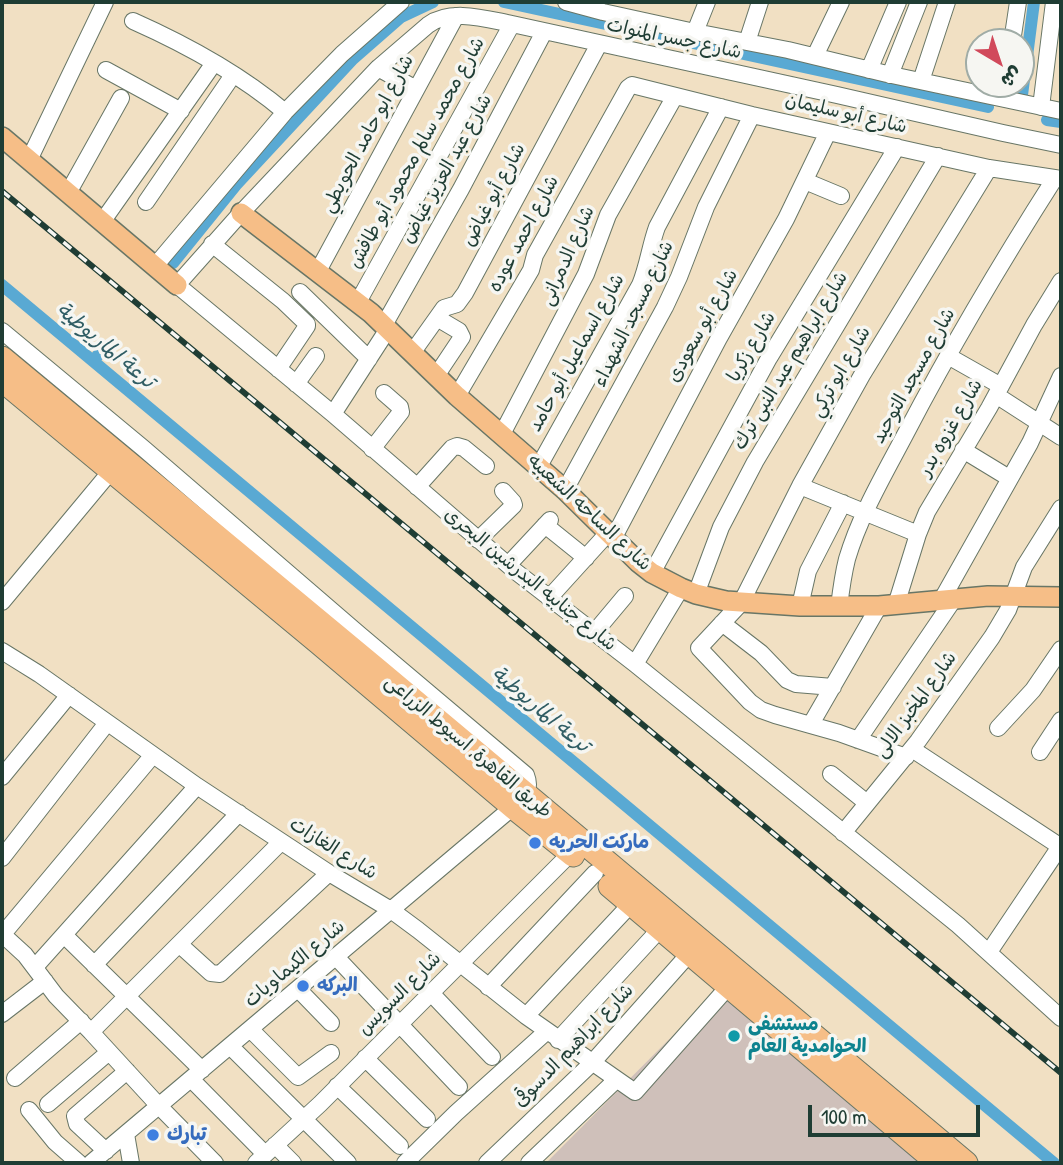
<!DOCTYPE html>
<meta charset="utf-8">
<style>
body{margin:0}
#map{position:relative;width:1063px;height:1165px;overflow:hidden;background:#f1e0c3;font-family:"Patrick Hand","Playpen Sans Arabic",sans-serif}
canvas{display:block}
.frame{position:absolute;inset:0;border:4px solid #1f3d34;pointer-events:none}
.north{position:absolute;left:965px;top:28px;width:70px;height:70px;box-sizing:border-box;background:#f6f6f2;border:2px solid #a0aca6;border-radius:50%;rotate:141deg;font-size:19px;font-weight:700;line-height:28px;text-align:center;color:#1f3d34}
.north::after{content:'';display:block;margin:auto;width:24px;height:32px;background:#d1495b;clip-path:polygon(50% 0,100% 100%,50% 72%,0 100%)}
.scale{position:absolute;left:808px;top:1105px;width:172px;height:32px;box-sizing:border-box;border:4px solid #1f3d34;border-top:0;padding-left:9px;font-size:21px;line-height:24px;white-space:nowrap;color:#1f3d34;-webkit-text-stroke:5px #f6f6f2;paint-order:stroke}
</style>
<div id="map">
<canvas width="1063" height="1165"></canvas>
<div class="frame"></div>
<div class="north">ش</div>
<div class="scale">100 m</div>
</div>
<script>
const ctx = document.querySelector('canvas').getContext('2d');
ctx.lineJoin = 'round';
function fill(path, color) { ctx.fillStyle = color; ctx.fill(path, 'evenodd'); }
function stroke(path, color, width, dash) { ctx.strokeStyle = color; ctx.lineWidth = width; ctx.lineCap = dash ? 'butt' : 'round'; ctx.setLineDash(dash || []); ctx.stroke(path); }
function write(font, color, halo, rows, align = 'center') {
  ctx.font = font + ' "Patrick Hand","Playpen Sans Arabic",sans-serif'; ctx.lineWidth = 7; ctx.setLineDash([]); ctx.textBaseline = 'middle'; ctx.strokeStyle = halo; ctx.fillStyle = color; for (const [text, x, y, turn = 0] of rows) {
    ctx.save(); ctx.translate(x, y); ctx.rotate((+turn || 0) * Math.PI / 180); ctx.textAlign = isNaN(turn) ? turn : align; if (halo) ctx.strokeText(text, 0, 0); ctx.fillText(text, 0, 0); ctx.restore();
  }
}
fill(new Path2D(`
 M719,989l210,174h-383z`), '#cfc0ba');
stroke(new Path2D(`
 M504,2l484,105
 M1022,95l12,-93
 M1047,120l14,2
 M173,263l63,-78 117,-126 48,-42 32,-15
 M2,285l1052,878
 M93,361l12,-14`), '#59a9d3', 12);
const minor = new Path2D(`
 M566,2l37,10 87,19 98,19 99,24 174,37
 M133,21c54,24 107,53 152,91
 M695,32l12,-30
 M747,42l13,-40
 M1012,42l6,-40
 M815,56l26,-54
 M378,68l38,21
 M106,70l75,41
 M869,70l29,-68
 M890,75l29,-73
 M921,81l26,-79
 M1041,107l13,-105
 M1061,145l-58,-12 -166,-38 -325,-71c-26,-5 -61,-16 -84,1l-50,43 -137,145 -64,72 156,129 182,157 120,93 323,261 103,93
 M29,160l76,-158
 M805,181l36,15
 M68,193l53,-95
 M146,202l87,-127
 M102,222l112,-159
 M212,244l71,57 24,23v2l-29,43
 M155,266l130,-154 57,-58 59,-52
 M318,271l138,-255
 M300,292l69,67
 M358,302l154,-278
 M384,325l77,-136 83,-157
 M2,331l141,117 216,186 167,141c6,15 -2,22 -13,32l-422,356
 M412,353l32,-45 13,-4 8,-11 134,-249
 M948,356l53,30
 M436,376l26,-39 -3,-6 -22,-13
 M296,384l20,-28
 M996,395l65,42
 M457,396l74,-126 4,-15 93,-167 4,-3 120,30 237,53 72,11
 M333,414l55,-85
 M502,434l84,-160 22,-59 67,-119
 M372,449l29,-37 -1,-5 -16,-14
 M963,450l46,28
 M539,466l101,-181c8,-19 10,-39 17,-58l64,-120
 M800,486l118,48
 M417,487l35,-39 5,-2 7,2 22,18
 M565,490l100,-183 14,-30 27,-70 46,-92
 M545,525l41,33
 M613,539l106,-201 67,-119 42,-87
 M478,540l36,-35 -1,-3 -10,-11
 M508,565l42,-45
 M652,573l117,-215 128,-211
 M696,594l25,-67 34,-65 183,-306
 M549,598l59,-65
 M941,601l89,-158 31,-67
 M2,602l109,-131
 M896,605l22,-71 9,-22 62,-104 45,-83 27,-44
 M800,606l8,-35 35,-68
 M839,607c2,-17 4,-32 8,-48 13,-44 38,-86 59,-126 46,-88 96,-172 149,-255
 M722,623l39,30 26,27 9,4 37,3
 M594,633l31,-37
 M2,651l37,23 158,112 132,87 62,37 27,20 108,86 109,76 93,-105
 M635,664l46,-76
 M811,724l68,-118
 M998,728l35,-38 28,-41
 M858,740l96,-141
 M912,749l149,98
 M1040,752l21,-32
 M906,757l-67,-24 -64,-18 -14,-5 -11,-8 -51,-54 42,-45 59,-117 62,-111 127,-207
 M831,774l36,29
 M2,777l67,-82
 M843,833l75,-92 74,-104 16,-27 16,-43 37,-59
 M2,858l105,-135
 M2,934l23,21 31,41 35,36 68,74 56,57
 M2,935l151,-180
 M64,935l138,135
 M179,944l32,29 9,1 109,-101
 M989,952l72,-107
 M336,957l123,130
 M94,965l145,-152
 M35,967l162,-181
 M488,987l107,-114
 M298,989l33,34
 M431,993l61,64
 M2,1014l43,-33
 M526,1016l105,-112
 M250,1029l48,48 33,-24
 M91,1032l190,-190
 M558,1040l102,-111
 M230,1046l118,117
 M365,1058l62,61
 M15,1078l66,-57
 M191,1079l74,75
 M337,1086l63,60
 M48,1104l61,-52
 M29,1110l26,32 24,21
 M126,1134l5,29
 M275,1145l18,18
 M106,1151l-29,-27 -2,-8 52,-45
 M256,1163l64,-59 251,-251
 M405,1163l51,-50 90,-81
 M487,1163l105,-100 97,-109
 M529,1163l87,-83`);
const major = new Path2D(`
 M2,137l175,148
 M241,213l130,100 86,83 108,94 73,72 14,11 29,15 15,6 30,7 74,5h79l109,-10 73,1`);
const highway = new Path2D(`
 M2,358l377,313 587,492
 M2,380l317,263 194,164 60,48
 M610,886l328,277`);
stroke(minor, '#687666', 18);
stroke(major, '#687666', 22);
stroke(highway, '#687666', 25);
stroke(minor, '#fff', 16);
stroke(major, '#f6be87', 19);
stroke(highway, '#f6be87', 23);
const rail = new Path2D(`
 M2,191l1059,882`);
stroke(rail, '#1f3d34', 6);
stroke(rail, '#f6f6f2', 3.5, [10]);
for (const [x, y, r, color] of [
 [535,843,7,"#3f7fe0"],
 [303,986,7,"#3f7fe0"],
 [734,1036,7,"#0f9aa8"],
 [153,1135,7,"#3f7fe0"]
]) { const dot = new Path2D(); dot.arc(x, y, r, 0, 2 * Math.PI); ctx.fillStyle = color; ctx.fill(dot); stroke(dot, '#f6f6f2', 2.5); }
write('19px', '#1f3d34', '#f6f6f2', [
 ["شارع جسر المنوات",674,39,12],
 ["شارع أبو سليمان",846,114,13],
 ["شارع ابو حامد الحويطي",368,134,-62],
 ["شارع محمد سالم محمود أبو طافش",417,153,-61],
 ["شارع عبد العزيز غياض",447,169,-61],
 ["شارع أبو غياض",494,195,-62],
 ["شارع احمد عوده",524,234,-62],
 ["شارع الدمرانى",568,256,-66],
 ["شارع مسجد الشهداء",634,314,-64],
 ["شارع أبو سعودى",703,326,-61],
 ["شارع زكريا",752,347,-60],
 ["شارع اسماعيل أبو حامد",577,353,-61],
 ["شارع ابراهيم عبد النبى ترك",791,361,-59],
 ["شارع ابو تركي",841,372,-60],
 ["شارع مسجد التوحيد",914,376,-61],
 ["شارع غزوه بدر",951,428,-60],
 ["شارع الساحه الشعبيه",589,513,43],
 ["شارع جنابيه البدرشين البحرى",530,580,39],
 ["شارع المخبز الالى",916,705,-54],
 ["طريق القاهرة, اسيوط الزراعى",468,747,40],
 ["شارع الغازات",333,849,32],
 ["شارع الكيماويات",295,964,-40],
 ["شارع السويس",400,994,-45],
 ["شارع ابراهيم الدسوقى",574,1046,-46]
]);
write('bold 19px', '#366cbe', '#f6f6f2', [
 ["ماركت الحريه",549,843],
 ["البركه",317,986],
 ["تبارك",167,1135]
], 'left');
write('bold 19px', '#0d838f', '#f6f6f2', [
 ["مستشفى",748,1025],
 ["الحوامدية العام",748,1047]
], 'left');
write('italic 21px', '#305d64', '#f6f6f2', [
 ["ترعة الماريوطية",105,346,40],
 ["ترعة الماريوطية",540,710,40]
]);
</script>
